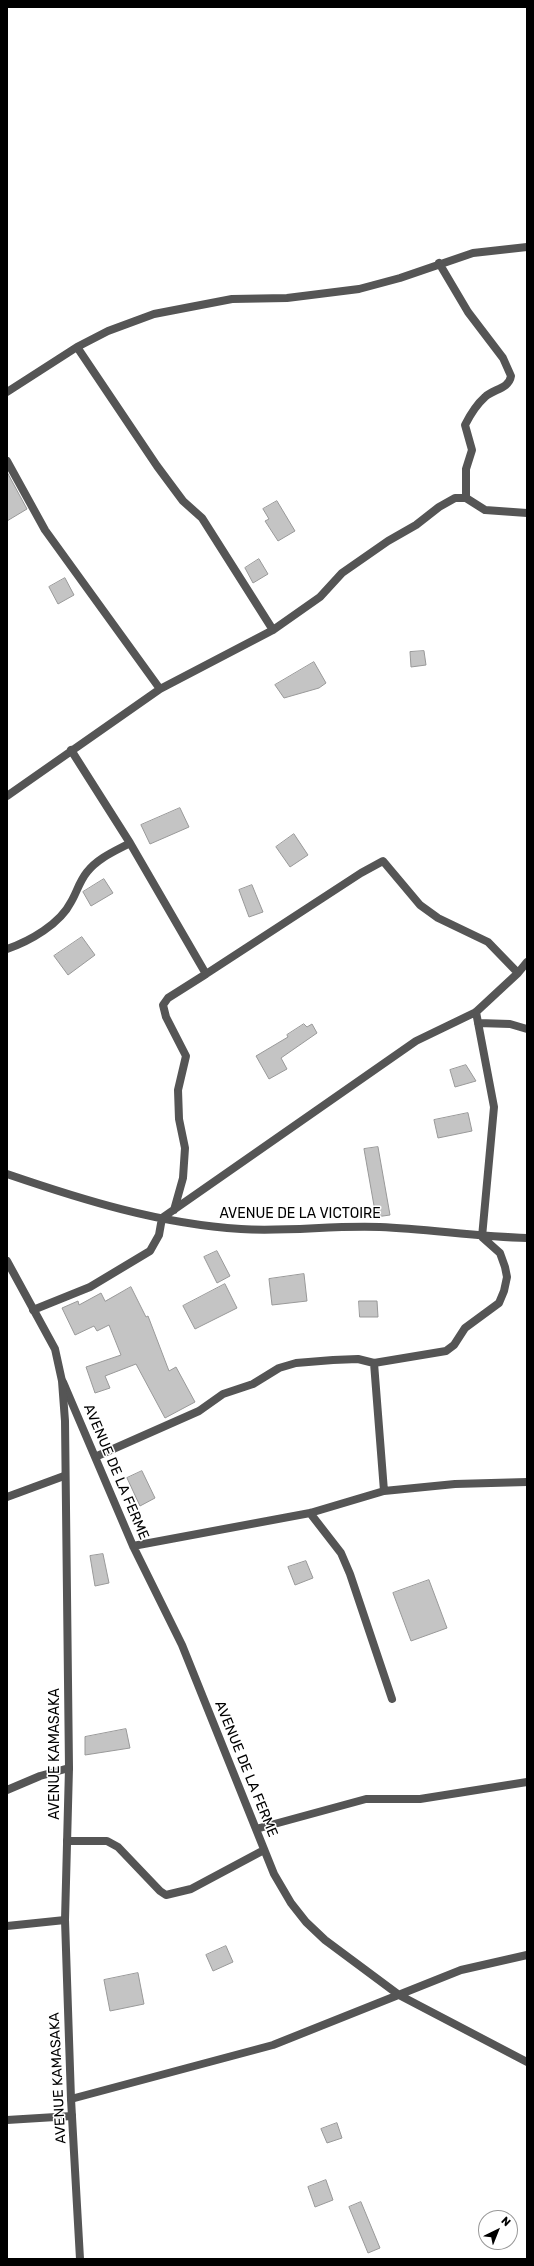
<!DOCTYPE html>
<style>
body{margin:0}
#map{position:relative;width:534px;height:2266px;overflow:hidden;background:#fff;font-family:Rubik,sans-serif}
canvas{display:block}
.frame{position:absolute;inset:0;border:8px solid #000;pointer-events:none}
.north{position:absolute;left:478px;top:2210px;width:40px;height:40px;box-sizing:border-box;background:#fff;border:1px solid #999;border-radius:50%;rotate:43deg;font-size:11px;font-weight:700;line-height:16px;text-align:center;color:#000}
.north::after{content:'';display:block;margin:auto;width:14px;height:18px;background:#000;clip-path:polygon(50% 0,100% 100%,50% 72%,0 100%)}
</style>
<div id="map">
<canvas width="534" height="2266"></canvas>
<div class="frame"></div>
<div class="north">N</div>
</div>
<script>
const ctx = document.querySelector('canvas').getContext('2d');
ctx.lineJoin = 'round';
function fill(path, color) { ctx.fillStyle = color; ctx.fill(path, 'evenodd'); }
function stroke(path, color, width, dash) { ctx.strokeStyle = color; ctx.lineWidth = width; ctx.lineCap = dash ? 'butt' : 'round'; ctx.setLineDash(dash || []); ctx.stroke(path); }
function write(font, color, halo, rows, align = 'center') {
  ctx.font = font + ' Rubik,sans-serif'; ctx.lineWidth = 3; ctx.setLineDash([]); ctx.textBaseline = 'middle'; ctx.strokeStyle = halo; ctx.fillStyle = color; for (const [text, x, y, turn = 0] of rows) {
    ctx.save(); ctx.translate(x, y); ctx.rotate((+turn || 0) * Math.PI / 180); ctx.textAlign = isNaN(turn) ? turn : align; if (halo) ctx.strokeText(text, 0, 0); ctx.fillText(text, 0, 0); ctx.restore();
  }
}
const building = new Path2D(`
 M7,472l20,37 -20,12z
 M277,501l18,30 -17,10 -13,-20 4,-2 -6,-10z
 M259,559l9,15 -15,9 -8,-15z
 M65,578l9,17 -16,9 -9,-17z
 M424,651l2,14 -15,2 -1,-15z
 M314,662l12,21 -7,5 -35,10 -9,-13z
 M180,808l9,19 -39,17 -9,-19z
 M294,834l14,21 -18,12 -14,-20z
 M104,879l9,14 -22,13 -8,-14z
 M252,885l11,27 -14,5 -10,-27z
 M82,937l13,18 -27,20 -14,-19z
 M304,1024l3,3 5,-3 5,9 -36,25 6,11 -18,10 -13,-23 32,-19 -1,-2z
 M466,1065l10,16 -21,6 -5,-17z
 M468,1113l4,18 -34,7 -4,-18z
 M378,1147l12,68 -14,2 -12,-68z
 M217,1251l13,25 -13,7 -13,-26z
 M304,1274l3,27 -35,4 -3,-26z
 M225,1284l12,24 -42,21 -12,-23z
 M131,1287l15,30 2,-1 21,55 7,-4 19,35 -30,16 -29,-54 -31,12 5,12 -15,5 -9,-26 35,-12 -12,-30 -12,6 -3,-5 -19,9 -13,-27 16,-7 1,4 22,-12 4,8z
 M359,1301h18l1,16h-18z
 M142,1471l13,27 -15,8 -13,-28z
 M103,1554l6,29 -14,3 -5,-30z
 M306,1561l7,17 -18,7 -7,-18z
 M429,1580l18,48 -36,13 -18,-48z
 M126,1729l4,19 -45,7v-18z
 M226,1946l7,16 -20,9 -7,-16z
 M138,1973l6,31 -34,7 -6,-31z
 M337,2123l5,15 -15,5 -6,-14z
 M326,2180l7,20 -18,7 -7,-20z
 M361,2202l19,46 -12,5 -19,-46z`);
fill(building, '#c4c4c4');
stroke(building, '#999', 1);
stroke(new Path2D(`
 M439,263l29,49 35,46 8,18c-2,13 -18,13 -26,21 -9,8 -15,18 -20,28l7,25 -6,19v29
 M77,347l80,119 26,35 19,17 71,112
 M7,392l70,-45 31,-16 46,-17 78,-15 55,-1 72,-9 41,-11 73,-25 54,-6
 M7,461l38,69 115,159
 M71,750l59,93 76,131 155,-101 22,-12 37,44 18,13 50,24 30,31
 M7,796l153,-107 113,-59 47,-33 22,-24 46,-32 28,-16 23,-18 16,-9h11l19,12 42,3
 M7,949c23,-8 53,-25 64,-47 6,-10 8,-20 16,-30 11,-14 28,-21 43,-29
 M478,1023l32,1 17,5
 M7,1174c76,26 153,50 234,55 46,3 93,-4 139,-2 49,2 98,10 147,11
 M174,1210l9,-32 2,-30 -6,-29 -1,-29 8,-34 -20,-39 -3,-12 5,-7 38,-24
 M33,1310l57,-23 60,-36 9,-16 3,-17 254,-177 60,-29 42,-39 9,-11
 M374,1363l10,128
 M63,1382l70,164 49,99 92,229 17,29 15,19 19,18 74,55 128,67
 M95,1457l104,-46 24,-17 30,-10 26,-16 17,-5 37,-3 25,-1 16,4 72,-12 8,-6 11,-17 34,-25 5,-12 3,-14 -2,-10 -5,-14 -18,-16 12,-130 -18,-95
 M7,1497l57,-21
 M310,1513l31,40 9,21 42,125
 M133,1546l177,-33 74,-22 71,-7 72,-2
 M7,1790l33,-14 29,-8
 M256,1829l110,-30h54l107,-17
 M67,1841h40l11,6 42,44 6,4 25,-6 73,-39
 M7,1926l58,-6
 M71,2099l202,-54 188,-75 66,-15
 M7,2120l65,-4`), '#555', 8);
stroke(new Path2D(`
 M7,1261l48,88 7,32 3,40 4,347 -4,152 6,179 9,160`), '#555', 8);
write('14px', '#000', '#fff', [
 ["AVENUE DE LA VICTOIRE",300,1214],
 ["AVENUE DE LA FERME",116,1472,67],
 ["AVENUE KAMASAKA",55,1754,-90],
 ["AVENUE DE LA FERME",246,1769,68],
 ["AVENUE KAMASAKA",58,2078,-93]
]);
</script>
